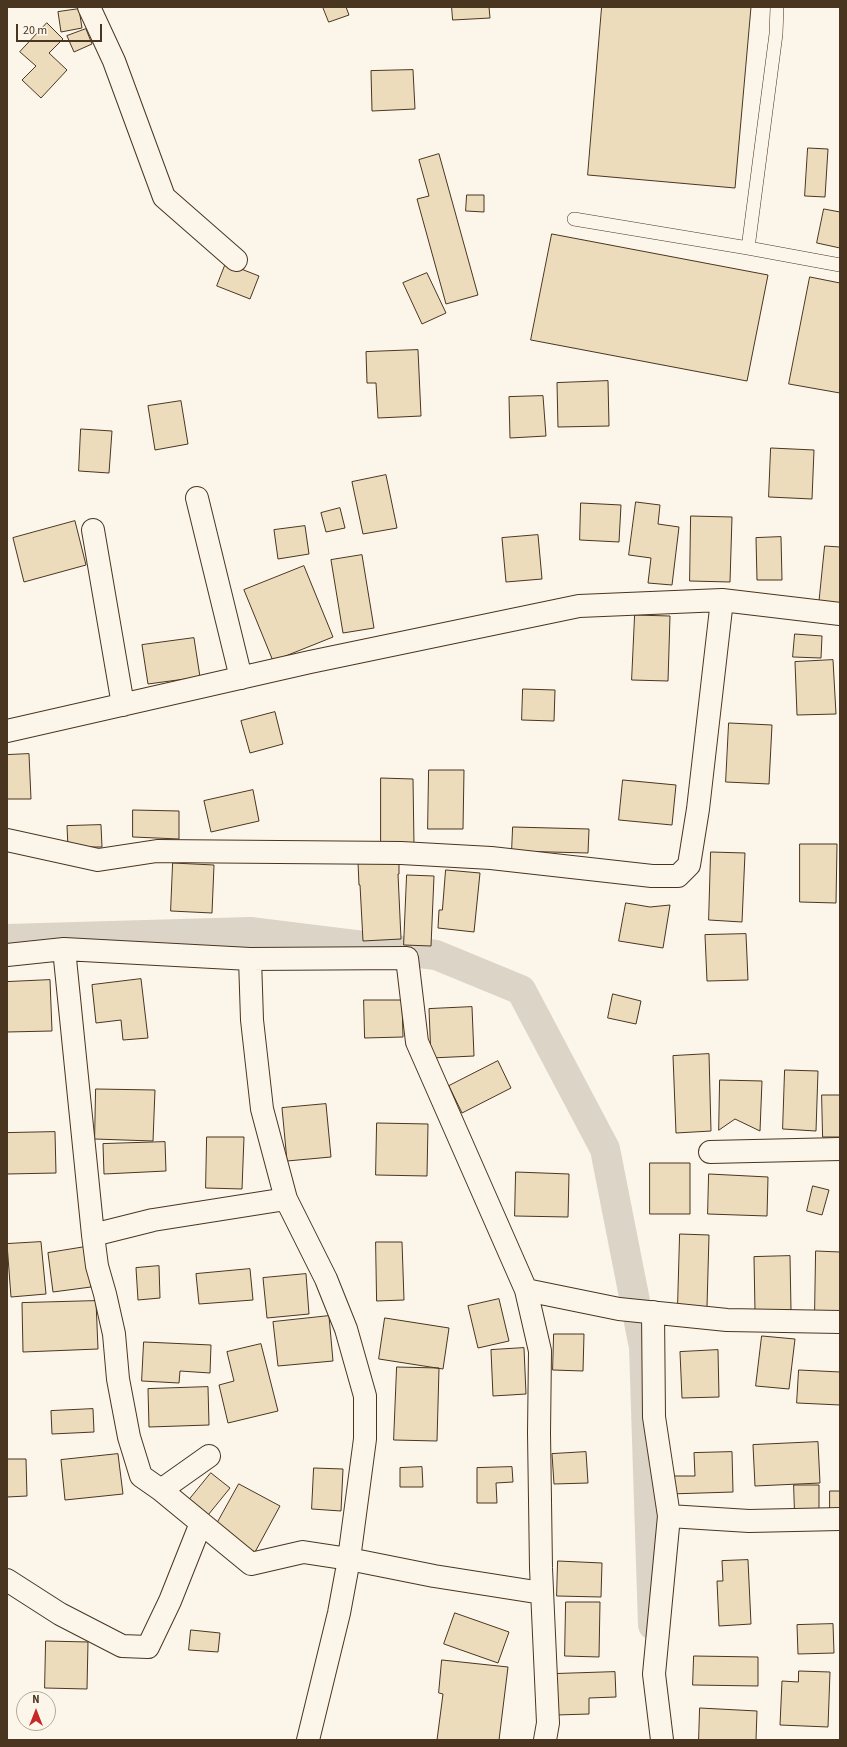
<!DOCTYPE html>
<style>
body{margin:0}
#map{position:relative;width:847px;height:1747px;overflow:hidden;background:#fbf6e9;font-family:"Source Sans 3",sans-serif}
canvas{display:block}
.frame{position:absolute;inset:0;border:8px solid #4a3520;pointer-events:none}
.north{position:absolute;left:16px;top:1691px;width:40px;height:40px;box-sizing:border-box;background:#fbf6e9;border:1px solid #b4a999;border-radius:50%;rotate:0deg;font-size:11px;font-weight:700;line-height:16px;text-align:center;color:#4a3520}
.north::after{content:'';display:block;margin:auto;width:14px;height:18px;background:#c62828;clip-path:polygon(50% 0,100% 100%,50% 72%,0 100%)}
.scale{position:absolute;left:16px;top:24px;width:86px;height:18px;box-sizing:border-box;border:2px solid #4a3520;border-top:0;padding-left:5px;font-size:12px;line-height:14px;white-space:nowrap;color:#4a3520;-webkit-text-stroke:3px #fbf6e9;paint-order:stroke}
</style>
<div id="map">
<canvas width="847" height="1747"></canvas>
<div class="frame"></div>
<div class="north">N</div>
<div class="scale">20 m</div>
</div>
<script>
const ctx = document.querySelector('canvas').getContext('2d');
ctx.lineJoin = 'round';
function stroke(path, color, width, dash) { ctx.strokeStyle = color; ctx.lineWidth = width; ctx.lineCap = dash ? 'butt' : 'round'; ctx.setLineDash(dash || []); ctx.stroke(path); }
function fill(path, color) { ctx.fillStyle = color; ctx.fill(path, 'evenodd'); }
stroke(new Path2D(`
 M7,939l243,-7 186,23 85,35 84,159 39,198 9,278`), '#dcd4c6', 30);
const building = new Path2D(`
 M323,7h23l3,8 -20,7z
 M452,7h37l1,11 -37,2z
 M602,7h149l-16,181 -147,-13z
 M79,9l3,19 -21,4 -3,-20z
 M47,23l16,16 -14,14 18,17 -26,28 -19,-18 14,-14 -16,-14z
 M86,29l6,15 -18,8 -7,-16z
 M413,70l2,39 -43,2 -1,-40z
 M808,148l20,1 -3,48 -20,-1z
 M439,154l39,141 -32,9 -29,-105 12,-3 -10,-36z
 M467,195h17v17l-18,-1z
 M824,209l16,3v36l-23,-5z
 M552,234l216,41 -21,106 -216,-41z
 M226,263l33,13 -9,23 -33,-13z
 M427,273l19,40 -24,11 -19,-41z
 M810,277l30,6v110l-51,-9z
 M418,350l3,66 -43,2 -2,-35h-9l-1,-31z
 M608,381l1,45 -51,1 -1,-44z
 M543,396l3,40 -36,2 -1,-41z
 M181,401l7,43 -33,6 -7,-44z
 M81,429l31,2 -3,42 -30,-2z
 M771,448l43,2 -2,49 -43,-2z
 M386,475l11,53 -34,6 -11,-52z
 M636,502l24,3 -2,19 21,3 -7,58 -24,-2 3,-25 -22,-3z
 M581,503l40,2 -2,37 -39,-2z
 M340,508l5,20 -19,4 -5,-19z
 M691,516l41,1 -2,65 -40,-1z
 M75,521l11,44 -62,17 -11,-44z
 M305,526l4,28 -31,5 -4,-29z
 M538,535l4,44 -36,3 -4,-44z
 M781,537l1,43h-25l-1,-42z
 M825,546l15,1v60l-21,-2z
 M362,555l12,73 -31,5 -12,-73z
 M304,566l29,71 -60,24 -29,-71z
 M635,615l35,1 -2,65 -36,-1z
 M795,634l27,2 -1,22 -28,-1z
 M194,638l6,39 -52,7 -6,-39z
 M833,660l3,54 -39,1 -2,-53z
 M523,689l32,1 -1,31 -32,-1z
 M275,712l8,32 -33,9 -9,-32z
 M729,723l43,2 -3,59 -43,-2z
 M29,754l2,45h-24v-44z
 M429,770h35l-1,59h-35z
 M381,778l32,1 1,67 -33,1z
 M623,780l53,5 -4,40 -53,-5z
 M253,790l6,31 -48,11 -7,-31z
 M133,810l46,1v28l-46,-2z
 M101,825l1,22h-34l-1,-21z
 M513,827l76,2 -1,24 -76,-2z
 M800,844h37l-1,59 -36,-1z
 M711,852l34,1 -3,69 -33,-2z
 M399,860v14h-1l3,65 -38,2 -3,-56h-1l-1,-23z
 M173,863l41,2 -2,48 -41,-2z
 M446,870l34,3 -6,59 -36,-4 1,-18h3z
 M407,875l27,1 -3,70 -27,-1z
 M626,903l24,4 20,-2 -7,43 -44,-7z
 M746,934l2,46 -41,1 -2,-46z
 M141,979l7,59 -25,2 -2,-20 -25,3 -4,-38z
 M50,980l2,51 -45,1v-50z
 M613,994l28,7 -5,23 -28,-6z
 M364,1000h38l1,37 -38,1z
 M472,1007l2,49 -43,2 -2,-49z
 M709,1054l2,77 -35,2 -3,-77z
 M498,1061l13,27 -49,25 -13,-27z
 M785,1070l33,1 -2,60 -33,-2z
 M720,1080l42,1 -2,50 -25,-12 -16,11z
 M96,1089l59,1 -2,51 -58,-2z
 M822,1095h18v42h-17z
 M326,1104l5,53 -44,4 -5,-53z
 M377,1123l51,1 -1,52 -51,-1z
 M55,1132l1,41 -49,1v-41z
 M207,1137h37l-2,52 -36,-1z
 M165,1142l1,29 -62,3 -1,-30z
 M650,1163h40v51h-40z
 M516,1172l53,2 -1,43 -53,-1z
 M709,1174l59,3 -1,39 -59,-2z
 M813,1186l16,4 -7,25 -15,-4z
 M680,1234l29,1 -2,72 -29,-2z
 M41,1242l5,52 -35,3 -4,-53z
 M376,1242h26l2,58 -27,1z
 M85,1247l6,40 -38,5 -5,-39z
 M816,1251l24,1v61l-25,-1z
 M790,1256l1,54 -36,1 -1,-54z
 M159,1266l1,32 -22,2 -2,-32z
 M250,1269l3,31 -54,4 -3,-30z
 M306,1274l3,40 -42,4 -4,-40z
 M499,1299l10,42 -31,7 -10,-42z
 M96,1301l2,48 -75,3 -1,-49z
 M329,1316l4,45 -55,5 -5,-44z
 M385,1318l64,10 -6,41 -64,-10z
 M554,1334h30l-1,37 -30,-1z
 M762,1336l33,3 -6,50 -33,-3z
 M144,1342l67,3 -1,28 -30,-2 -1,12 -37,-2z
 M261,1344l17,67 -50,12 -9,-38 15,-4 -7,-29z
 M524,1348l2,46 -33,2 -2,-46z
 M718,1350l1,47 -37,1 -2,-46z
 M397,1367l42,1 -2,73 -43,-1z
 M799,1370l41,2v33l-43,-2z
 M208,1387l1,38 -60,2 -1,-38z
 M93,1409l1,23 -42,2 -1,-23z
 M818,1442l2,41 -65,3 -2,-41z
 M586,1452l2,31 -34,1 -2,-30z
 M732,1452l1,40 -64,2v-18h26l-1,-23z
 M118,1454l5,40 -58,6 -4,-40z
 M7,1459h19l1,37 -20,1z
 M422,1467l1,20h-23v-19z
 M512,1467l1,15 -17,1 1,20h-20v-35z
 M314,1468l29,1 -2,42 -29,-2z
 M211,1473l19,15 -26,32 -19,-15z
 M239,1484l41,22 -25,46 -41,-23z
 M794,1485h25v30h-24z
 M830,1491h10v23h-10z
 M748,1560l3,64 -32,2 -2,-45h6l-1,-20z
 M558,1561l44,2 -1,34 -44,-1z
 M566,1602h34l-1,55 -34,-1z
 M455,1613l54,19 -11,31 -54,-19z
 M833,1624l1,29 -36,1 -1,-29z
 M191,1630l29,3 -2,19 -29,-2z
 M46,1641l42,1 -1,47 -42,-1z
 M694,1656l64,1v29l-65,-1z
 M442,1660l66,7 -9,73h-62l6,-46 -4,-1z
 M799,1671l31,1 -2,55 -48,-2 2,-44 16,1z
 M615,1672l1,25 -27,1v16l-33,1 -2,-41z
 M700,1708l57,3 -1,29h-57z`);
fill(building, '#ecdcbc');
stroke(building, '#4a3520', 1);
const service = new Path2D(`
 M777,7l-1,27 -28,214 92,17
 M574,219l174,29`);
const minor = new Path2D(`
 M89,7l25,54 50,136 72,63
 M197,498l44,180
 M93,530l30,175
 M7,731l303,-69 269,-56 143,-6 118,14
 M7,840l91,20 59,-9 244,2 90,5 161,18h26l11,-11 9,-56 24,-209
 M64,949l29,286
 M7,955l57,-6 186,10 157,-1 10,84 109,248
 M250,959l2,61 10,89 24,90 40,80 20,50 19,67v43l-16,120 -10,54 -31,127
 M710,1152l130,-3
 M653,1312l1,105 15,99 -15,158 8,66
 M209,1456l-48,34 -20,-14 -12,-39 -11,-58 -4,-45 -9,-40 -8,-28 -4,-31 60,-15 133,-21
 M161,1490l90,74 52,-12 46,7 85,17 108,17
 M669,1516l80,5 91,-2
 M7,1580l53,34 62,32 26,1 22,-46 31,-78
 M545,1740l3,-17 -7,-155 -2,-135 1,-82 -14,-61 93,19 108,11 113,2`);
stroke(service, '#4a3520', 14);
stroke(minor, '#4a3520', 24);
stroke(service, '#fbf6e9', 13);
stroke(minor, '#fbf6e9', 22);
</script>
